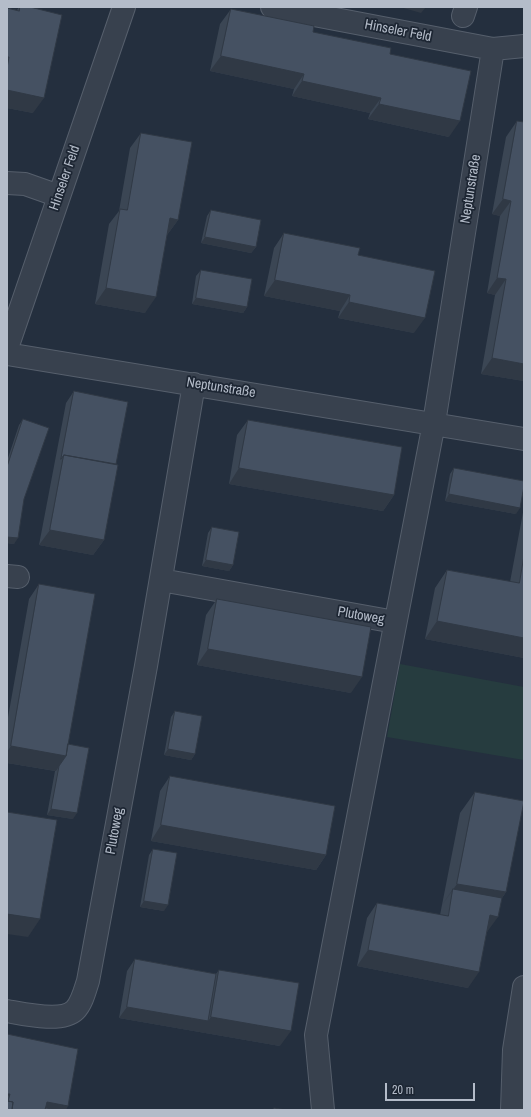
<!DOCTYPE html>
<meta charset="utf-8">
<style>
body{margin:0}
#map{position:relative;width:531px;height:1117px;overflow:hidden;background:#242f3e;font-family:"Archivo Narrow",sans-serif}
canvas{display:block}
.frame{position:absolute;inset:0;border:8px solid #b4bcc9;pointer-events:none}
.scale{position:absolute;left:385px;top:1083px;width:90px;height:18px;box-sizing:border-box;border:2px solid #b4bcc9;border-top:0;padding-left:5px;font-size:12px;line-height:14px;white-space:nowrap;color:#b4bcc9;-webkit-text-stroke:3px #1d2633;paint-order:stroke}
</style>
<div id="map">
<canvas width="531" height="1117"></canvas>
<div class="frame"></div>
<div class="scale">20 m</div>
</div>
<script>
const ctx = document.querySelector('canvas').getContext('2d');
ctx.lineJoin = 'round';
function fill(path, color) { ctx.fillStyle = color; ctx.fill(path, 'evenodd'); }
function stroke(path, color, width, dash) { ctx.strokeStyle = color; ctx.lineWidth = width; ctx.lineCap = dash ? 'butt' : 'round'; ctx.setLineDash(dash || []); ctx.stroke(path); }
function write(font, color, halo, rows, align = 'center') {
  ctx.font = font + ' "Archivo Narrow",sans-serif'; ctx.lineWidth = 3.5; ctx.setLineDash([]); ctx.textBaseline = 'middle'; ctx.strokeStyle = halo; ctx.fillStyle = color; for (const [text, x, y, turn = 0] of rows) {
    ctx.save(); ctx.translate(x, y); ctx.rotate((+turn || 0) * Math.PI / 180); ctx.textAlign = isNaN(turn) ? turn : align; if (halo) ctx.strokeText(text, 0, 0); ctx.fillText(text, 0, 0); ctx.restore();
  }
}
fill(new Path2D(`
 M400,664l124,23v73l-137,-23z`), '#263c3f');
const minor = new Path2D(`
 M272,7l221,42 31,-3
 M463,16l3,-9
 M7,183l18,1 34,12
 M7,348l117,-341
 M7,354l517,85
 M7,576l11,1
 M161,580l234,42
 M7,1011c17,3 55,12 68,-1 7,-7 10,-20 13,-29l58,-315 48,-282
 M323,1110l-7,-75 118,-612 59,-374
 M512,1110l2,-60 10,-63`);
stroke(minor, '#565f6c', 24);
stroke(minor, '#38414e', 22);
fill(new Path2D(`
 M19,7h11l3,106 -26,-5v-100l10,2z
 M231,9l159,45 59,83 -81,-18 2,-6 -78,-17 2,-7 -84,-18 10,-47z
 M517,121l7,1v259l-43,-7 14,-79 -8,-2 13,-77 -8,-2 14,-77z
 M141,133l37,87 -11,15 -22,78 -50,-9 14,-80 10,-13 11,-63z
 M211,210l45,37 -5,6 -50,-10 6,-27z
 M284,233l74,22 56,78 -76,-15 2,-7 -76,-15 10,-48z
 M201,270l46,37 -4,6 -51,-9 4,-28z
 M74,391l42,73 -12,76 -11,15 -54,-10 27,-142z
 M23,419l1,80 -10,45 -7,-1v-82l12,-36z
 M248,420l146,75 -11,16 -154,-27 8,-49z
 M454,468l62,46 -71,-13 5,-27z
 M524,507v151l-99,-19 10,-51 12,-18 63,12z
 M212,527l21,38 -4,6 -27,-5 6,-33z
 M39,584l29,160 5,75 -26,-4 8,-44 -48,-8v-40l22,-124z
 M217,599l134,94 -154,-28 9,-50z
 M175,711l20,43 -4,6 -27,-5 7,-38z
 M170,776l156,79 -10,15 -165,-29 9,-50z
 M475,792l31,100 -4,6 -15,34 -19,56 -111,-22 10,-48 10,-15 63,12 20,-102z
 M153,849l11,62 -24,-4 9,-52z
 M135,959l81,15 3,-4 61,76 -161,-28 8,-47z
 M7,1034l59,76h-59z`), '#3b4654');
fill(new Path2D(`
 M400,7h26l-5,6z
 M221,56l83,18 -10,15 -84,-18z
 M302,81l79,17 -11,15 -78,-17z
 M7,90l37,8 -11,15 -26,-5z
 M379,104l81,17 -11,16 -81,-18z
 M503,199l8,2 -11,15 -8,-2z
 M170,218l8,2 -11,15z
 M205,237l51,10 -5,6 -50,-10z
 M497,278l9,1 -11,16 -8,-2z
 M275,280l75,15 -10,16 -76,-15z
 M106,288l50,9 -11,16 -50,-9z
 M196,298l51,9 -4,6 -51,-9z
 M349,302l76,16 -11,15 -76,-15z
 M492,358l32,6v17l-43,-7z
 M239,468l155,27 -11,16 -154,-27z
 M449,494l71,14 -4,6 -71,-13z
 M50,530l54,10 -11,15 -54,-10z
 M7,537l11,1 -4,6 -7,-1z
 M206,560l27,5 -4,6 -27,-5z
 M437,621l87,17v20l-99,-19z
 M208,649l154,28 -11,16 -154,-28z
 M11,746l55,10 -10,15 -49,-8v-11z
 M168,749l27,5 -4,6 -27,-5z
 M51,809l26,4 -4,6 -26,-4z
 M161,825l165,30 -10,15 -165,-29z
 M457,884l49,8 -15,22 -38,-25 -11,16z
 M144,901l24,4 -4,6 -24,-4z
 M7,914l33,5 -12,18 -21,-3z
 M490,915l8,2 -11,15 -8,-2z
 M368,950l111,22 -11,16 -111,-22z
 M127,1007l81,14 3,-4 80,14 -11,15 -161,-28z
 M7,1094h3l-3,4z
 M47,1102l21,4 -2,4h-21z`), '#303945');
const building = new Path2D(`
 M20,7h10l32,8 -18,83 -37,-8v-22l2,-11h-2v-49l12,3z
 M231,9l83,17 -1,6 78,16 -1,6 81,17 -11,50 -81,-17 2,-6 -79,-17 2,-7 -83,-18z
 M517,121l7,1v242l-32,-6 14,-79 -9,-1 14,-77 -8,-2z
 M141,133l51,9 -14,78 -8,-2 -14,79 -50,-9 14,-79 7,1z
 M211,210l50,10 -5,27 -51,-10z
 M284,233l76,15 -2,7 77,16 -10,47 -76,-16 1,-7 -75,-15z
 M201,270l51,9 -5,28 -51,-9z
 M74,391l54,11 -12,62 -52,-9 -3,4z
 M23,419l26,9 -25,71 -6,39 -11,-1v-70z
 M248,420l154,27 -8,48 -155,-27z
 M64,455l54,10 -14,75 -54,-10z
 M454,468l70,13v5l-4,22 -71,-14z
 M212,527l27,5 -6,33 -27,-5z
 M524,556v82l-87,-17 10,-51 72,13z
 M39,584l56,10 -29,162 -55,-10z
 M217,599l154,28 -9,50 -154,-28z
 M175,711l27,5 -7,38 -27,-5z
 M68,744l21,4 -12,65 -26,-4 8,-43 7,-10z
 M170,776l165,30 -9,49 -165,-30z
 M475,792l49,9 -18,91 -49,-8z
 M7,812l50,8 -17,99 -33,-5z
 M153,849l24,4 -9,52 -24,-4z
 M453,889l49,9 -4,19 -8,-2 -11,57 -111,-22 9,-47 71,13z
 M135,959l81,15 -8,47 -81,-14z
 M219,970l80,13 -8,48 -80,-14z
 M7,1034l71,15 -10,57 -21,-4 -2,8h-33l1,-8 -5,-1 2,-7h-3z
 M7,1101l6,1 -1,8h-5z
 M46,1108l12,2h-13z
 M274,1108l12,2h-13z`);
fill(building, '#455162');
stroke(building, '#303945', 1);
write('14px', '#b4bcc9', '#1d2633', [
 ["Hinseler Feld",398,31,11],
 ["Hinseler Feld",65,178,-71],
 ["Neptunstraße",471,189,-81],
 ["Neptunstraße",221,388,9],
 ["Plutoweg",361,616,10],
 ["Plutoweg",115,831,-80]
]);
</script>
